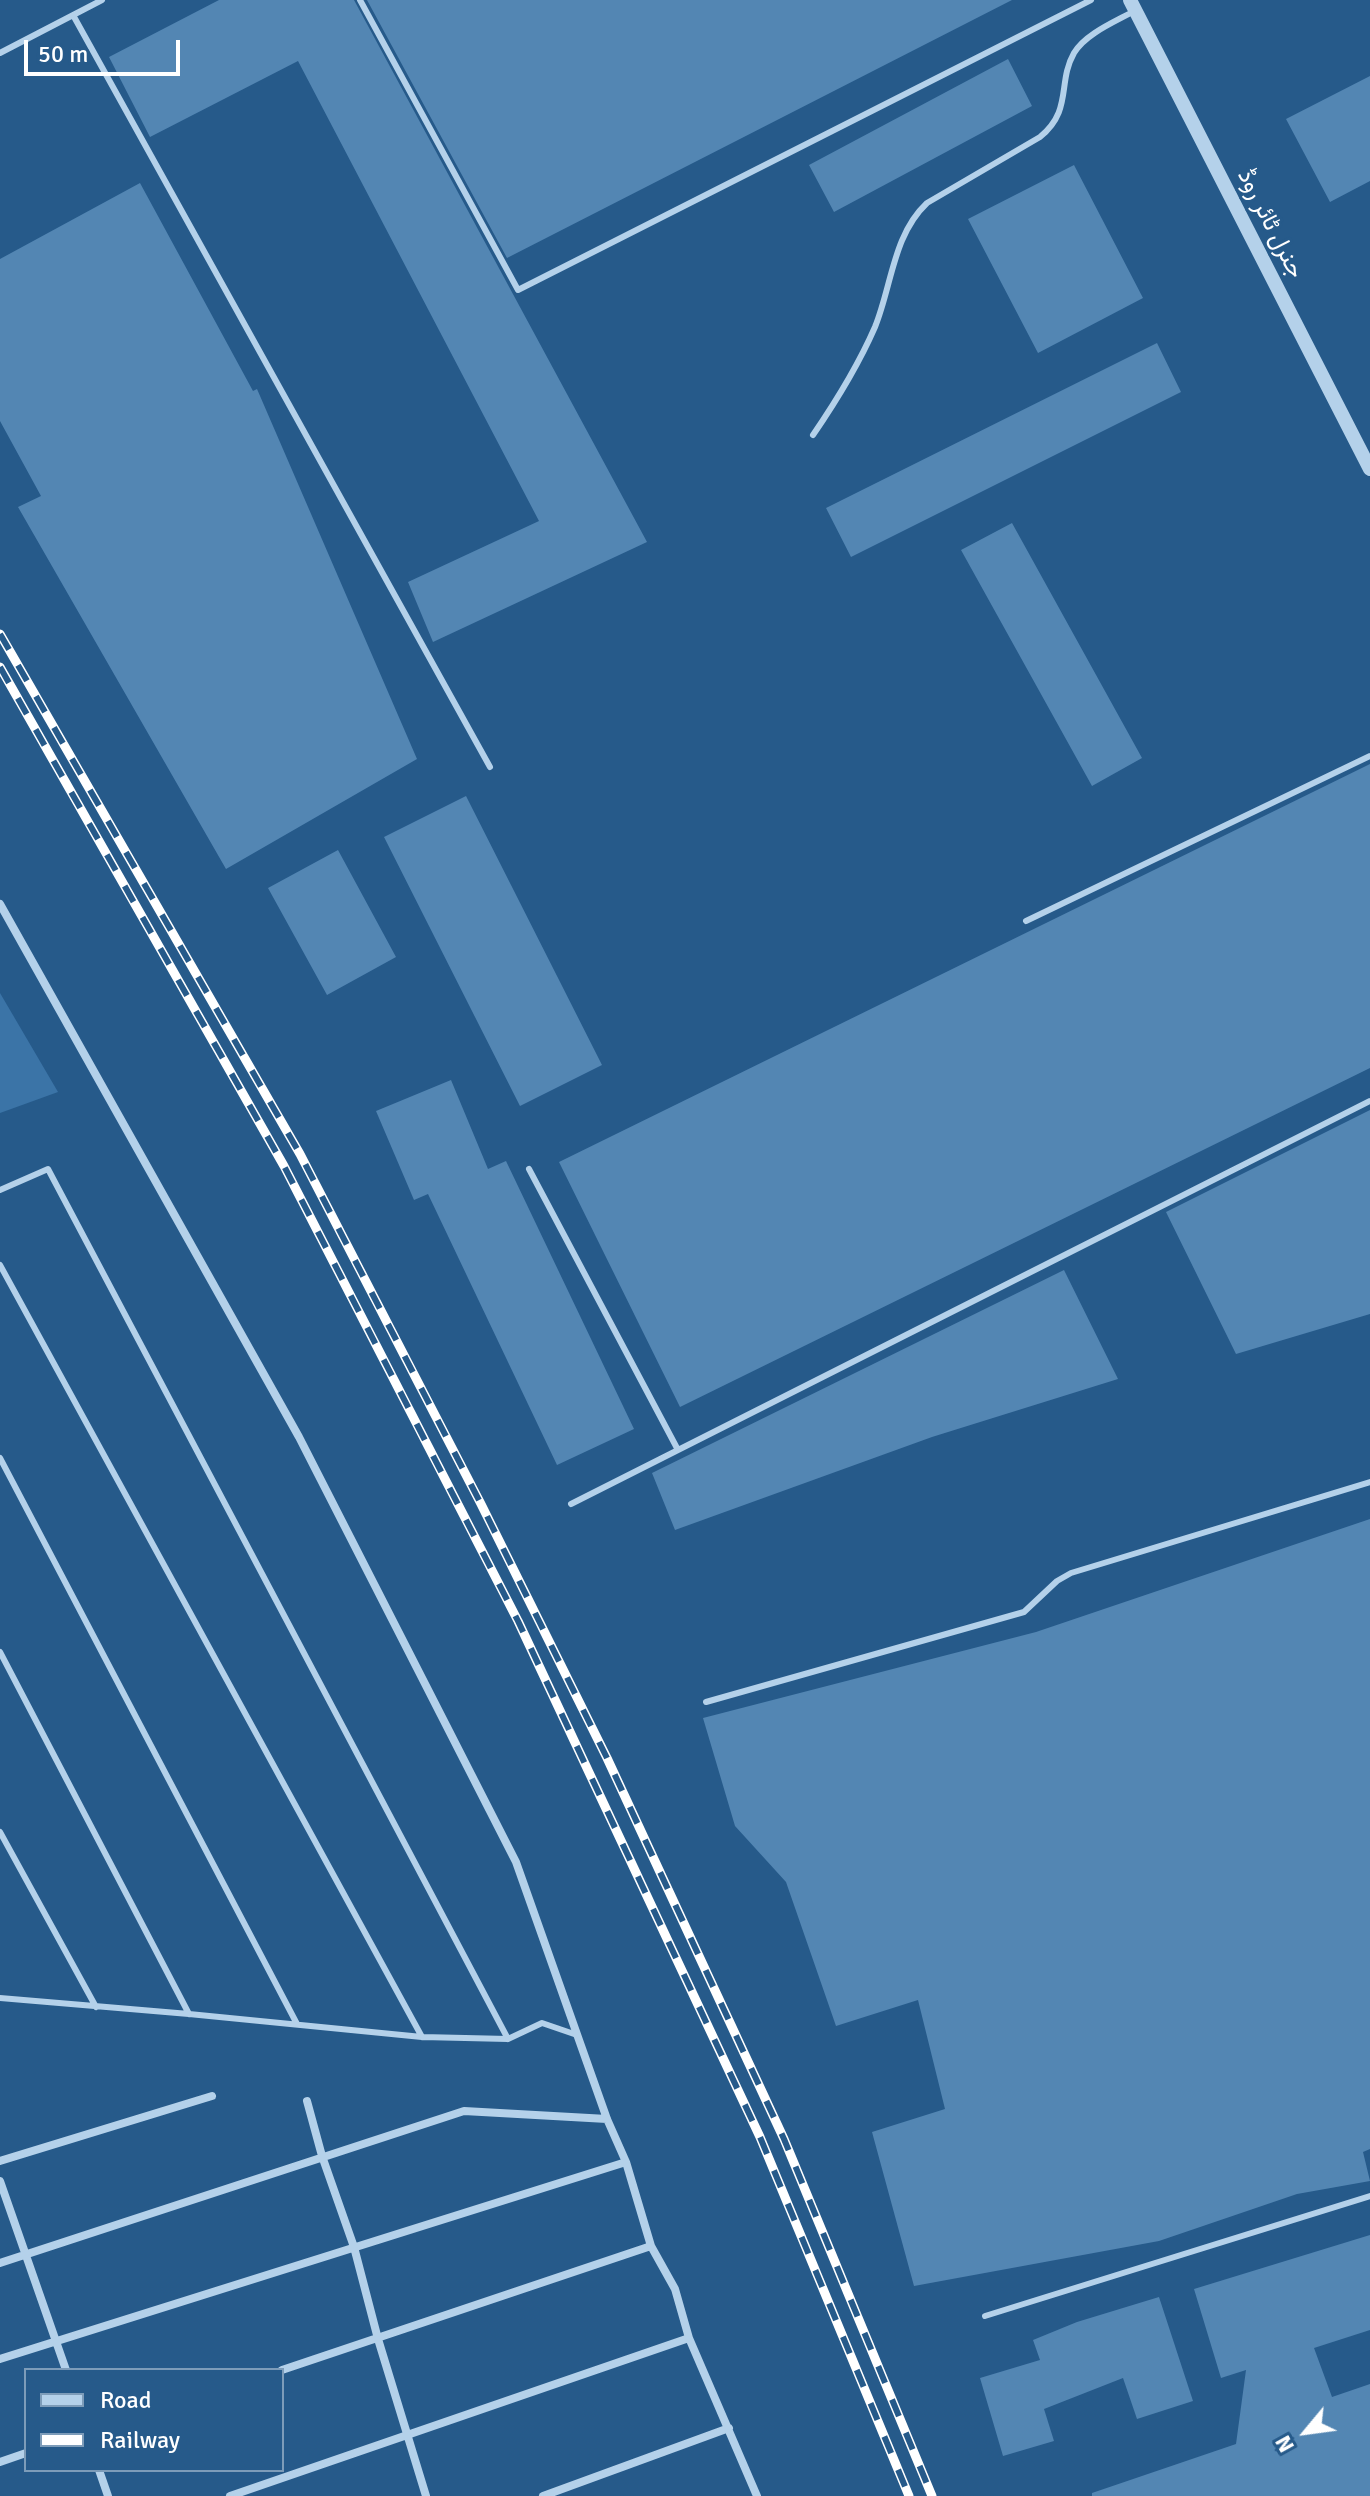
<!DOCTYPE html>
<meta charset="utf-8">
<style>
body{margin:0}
#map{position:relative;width:1370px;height:2496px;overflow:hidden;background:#265a8a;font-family:Signika,sans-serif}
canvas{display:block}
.legend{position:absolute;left:24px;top:2368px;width:260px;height:104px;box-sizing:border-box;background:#265a8a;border:2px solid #7d9cb9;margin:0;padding:10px 14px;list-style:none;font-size:24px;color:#fff}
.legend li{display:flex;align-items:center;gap:16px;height:40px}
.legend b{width:40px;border:2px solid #7d9cb9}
.north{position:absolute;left:1266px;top:2392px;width:80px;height:80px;-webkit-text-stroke:6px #265a8a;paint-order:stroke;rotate:241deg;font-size:22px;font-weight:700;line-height:32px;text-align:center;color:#fff}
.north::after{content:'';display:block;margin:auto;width:28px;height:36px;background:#fff;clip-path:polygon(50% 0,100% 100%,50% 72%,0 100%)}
.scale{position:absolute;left:24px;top:40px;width:156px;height:36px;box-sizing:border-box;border:4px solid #fff;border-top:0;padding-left:10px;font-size:24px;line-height:28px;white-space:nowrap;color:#fff;-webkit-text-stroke:6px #265a8a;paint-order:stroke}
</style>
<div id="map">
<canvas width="1370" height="2496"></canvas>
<ul class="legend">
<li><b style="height:10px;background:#b4d1ea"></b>Road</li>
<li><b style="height:10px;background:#fff"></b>Railway</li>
</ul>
<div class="north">N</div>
<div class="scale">50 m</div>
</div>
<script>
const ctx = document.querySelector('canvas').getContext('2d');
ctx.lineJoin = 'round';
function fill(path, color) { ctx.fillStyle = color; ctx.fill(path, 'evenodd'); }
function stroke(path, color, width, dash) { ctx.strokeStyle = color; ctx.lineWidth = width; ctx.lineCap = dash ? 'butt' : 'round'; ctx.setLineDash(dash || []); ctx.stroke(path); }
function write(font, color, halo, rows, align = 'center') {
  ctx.font = font + ' Signika,Vazirmatn,sans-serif'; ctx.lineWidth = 6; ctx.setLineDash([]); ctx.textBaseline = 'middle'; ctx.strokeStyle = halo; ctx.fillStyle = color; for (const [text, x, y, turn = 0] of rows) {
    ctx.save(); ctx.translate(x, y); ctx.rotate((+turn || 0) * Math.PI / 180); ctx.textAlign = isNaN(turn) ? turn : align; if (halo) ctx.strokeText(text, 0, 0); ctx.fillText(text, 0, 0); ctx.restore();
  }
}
fill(new Path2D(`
 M0,993l58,99 -58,21z`), '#3b74a7');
fill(new Path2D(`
 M219,0h135l293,542 -214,100 -25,-60 131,-61 -241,-460 -148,76 -41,-80z
 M367,0h645l-505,258z
 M1008,59l24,47 -198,106 -25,-47z
 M1370,76v105l-40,21 -44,-83z
 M1074,165l69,133 -105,55 -70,-134z
 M140,183l113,208 4,-2 160,370 -191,110 -208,-362 23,-11 -41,-75v-162z
 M1157,343l24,49 -330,165 -25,-49z
 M1012,523l130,235 -50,28 -131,-236z
 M1370,764v304l-690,339 -121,-245z
 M466,796l136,269 -82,41 -136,-269z
 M338,850l58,107 -69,38 -59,-107z
 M451,1080l37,89 18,-8 128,268 -77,36 -129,-271 -14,6 -38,-89z
 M1370,1110v204l-134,40 -70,-142z
 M1064,1270l54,109 -186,58 -257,93 -23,-57z
 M1370,1519v630l-7,3 7,29 -73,13 -138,47 -245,45 -42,-154 73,-23 -27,-109 -82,26 -50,-144 -51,-56 -32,-108 333,-86z
 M1370,2235v95l-56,18 18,49 38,-13v112h-278v-3l144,-49 10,-74 -25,8 -27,-89z
 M1159,2297l34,104 -56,18 -14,-41 -79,31 10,32 -51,15 -23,-78 60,-18 -7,-20 44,-18z`), '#5386b3');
stroke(new Path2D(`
 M360,0l158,290 573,-290
 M73,15l417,752
 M0,53l102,-53
 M813,435c24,-35 45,-69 62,-108 17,-42 18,-92 52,-124l113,-66c33,-27 17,-54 34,-84 12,-20 43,-32 62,-43
 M1026,921l344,-165
 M529,1169l149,281
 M0,1190l48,-21 460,870
 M0,1265l422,772
 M0,1458l297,566
 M571,1504l799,-403
 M0,1652l189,362
 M706,1702l318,-90 33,-31 14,-8 299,-91
 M0,1832l96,175
 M0,1998l189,16 233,23 86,2 34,-16 35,12
 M985,2316l385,-120`), '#b4d1ea', 6);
stroke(new Path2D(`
 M0,904l299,533 217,425 91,257 19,43 25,84 24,43 14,49 68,158
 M307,2101l15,55 32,91 24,92 48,157
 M0,2161l212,-65
 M0,2181l66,189
 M0,2263l464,-152 143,8
 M0,2359l626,-197
 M282,2370l369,-124
 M0,2462l26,-9
 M99,2470l9,26
 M230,2496l459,-158
 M543,2496l186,-68`), '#b4d1ea', 8);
stroke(new Path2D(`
 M1130,0l240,469`), '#b4d1ea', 14);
const rail = new Path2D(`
 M0,634l300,520 181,350 126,254 177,381 148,357
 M0,667l284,499 234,455 242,516 149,359`);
stroke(rail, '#fff', 9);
stroke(rail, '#265a8a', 6, [18]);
write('24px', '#fff', '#265a8a', [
 ["جنرل ٹائر روڈ",1270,224,63]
]);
</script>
